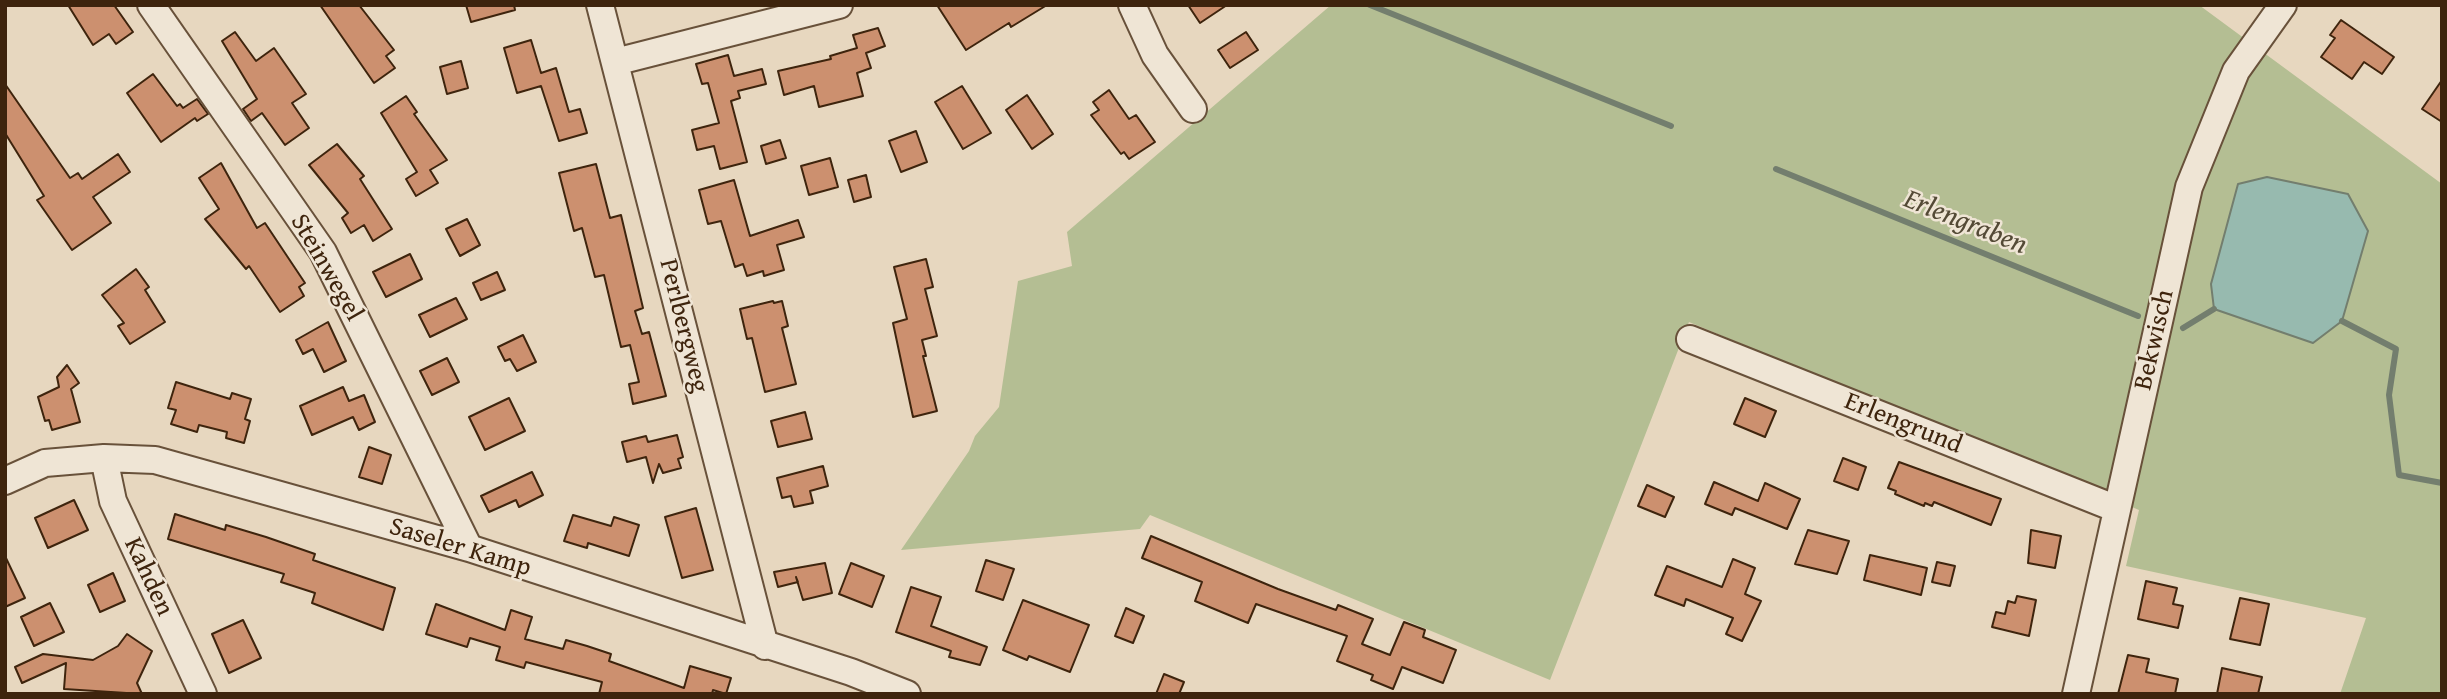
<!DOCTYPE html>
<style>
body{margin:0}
#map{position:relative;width:2447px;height:699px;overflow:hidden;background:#e7d7bf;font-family:"Gentium Book Plus",serif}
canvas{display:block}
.frame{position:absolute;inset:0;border:7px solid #3e240d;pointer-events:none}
</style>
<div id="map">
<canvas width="2447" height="699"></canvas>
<div class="frame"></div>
</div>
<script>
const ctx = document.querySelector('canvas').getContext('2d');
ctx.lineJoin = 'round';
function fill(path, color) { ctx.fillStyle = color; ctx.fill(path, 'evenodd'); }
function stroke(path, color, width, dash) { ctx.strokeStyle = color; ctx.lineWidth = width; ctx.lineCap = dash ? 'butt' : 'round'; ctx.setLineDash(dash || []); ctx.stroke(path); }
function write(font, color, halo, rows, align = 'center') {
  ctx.font = font + ' "Gentium Book Plus",serif'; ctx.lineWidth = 5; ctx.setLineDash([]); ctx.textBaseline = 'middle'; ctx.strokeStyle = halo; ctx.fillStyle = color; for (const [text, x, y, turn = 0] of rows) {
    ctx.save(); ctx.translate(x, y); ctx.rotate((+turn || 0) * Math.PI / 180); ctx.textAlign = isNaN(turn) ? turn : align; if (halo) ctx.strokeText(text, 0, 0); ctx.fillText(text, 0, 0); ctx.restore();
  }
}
fill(new Path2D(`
 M1331,5h868l243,179v510h-102l26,-76 -240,-52 13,-56 -450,-188 -139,358 -400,-165 -10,14 -239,21 68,-99 6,-15 24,-29 19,-126 54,-15 -5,-34zM2348,194l20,37 -26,90z`), '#b4be93');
const water = new Path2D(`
 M2267,177l81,17 20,37 -26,90 -29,22 -99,-34 -3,-25 27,-100z`);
fill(water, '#97baaf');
stroke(water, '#737e6e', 2);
stroke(new Path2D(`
 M1370,5l301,121
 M1776,169l362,147
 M2342,321l54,28 -7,46 10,80 43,8
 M2183,328l31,-19`), '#737e6e', 6);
const building = new Path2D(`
 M68,5h46l19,27 -17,12 -7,-10 -16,11z
 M320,5h39l35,45 -8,6 9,12 -21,15z
 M466,5h48l1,5 -44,12z
 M937,5h110l-36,22 -2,-4 -43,27z
 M1188,5h39l-27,18z
 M2341,20l53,37 -12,17 -18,-12 -12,17 -31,-22 14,-19 -5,-3z
 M878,28l7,18 -19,7 5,15 -14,5 6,23 -44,11 -5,-21 -30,9 -6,-24 53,-12 -1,-3 27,-8 -4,-13z
 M235,32l21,29 18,-13 32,46 -14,9 17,25 -24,17 -23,-32 -11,8 -8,-12 14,-10 -35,-58z
 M1246,32l12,18 -28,18 -12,-18z
 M531,40l10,33 15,-5 13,44 11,-3 7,24 -28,8 -18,-55 -24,7 -13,-45z
 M728,55l6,21 28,-7 4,15 -28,7 2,7 -9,3 16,61 -27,7 -6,-23 -17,4 -5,-20 27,-7 -11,-40 -6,1 -6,-20z
 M461,61l7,27 -21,6 -7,-27z
 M153,74l24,32 3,-2 3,4 14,-9 11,15 -11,7 -2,-3 -34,24 -34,-49z
 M2442,80v42l-20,-13z
 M5,84l65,94 8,-5 4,6 36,-25 12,18 -37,25 18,26 -39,27 -35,-50 7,-4 -39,-63z
 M962,86l29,47 -28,16 -28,-47z
 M1109,90l20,29 7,-4 19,27 -26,17 -5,-7 -3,2 -30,-39 8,-5 -6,-8z
 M1027,95l26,39 -21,15 -26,-39z
 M406,96l11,16 -3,2 33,46 -17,10 8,13 -22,13 -10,-17 11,-7 -36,-59z
 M916,131l11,31 -26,10 -12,-31z
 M780,140l6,18 -20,6 -5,-18z
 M337,144l27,32 -4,3 32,50 -19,12 -9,-16 -13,8 -9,-15 6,-5 -39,-48z
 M830,158l8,29 -29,8 -8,-29z
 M221,163l36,65 8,-5 40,60 -6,4 5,9 -24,16 -31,-46 -3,3 -41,-50 14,-10 -20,-31z
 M596,164l14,54 11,-3 22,93 -8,3 7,23 7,-2 17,64 -33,8 -4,-20 10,-2 -9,-37 -9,2 -17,-72 -9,2 -13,-49 -8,3 -15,-58z
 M866,175l5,22 -17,5 -6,-22z
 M734,180l16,56 48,-16 6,17 -27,8 7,25 -20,6 -1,-5 -16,5 -4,-12 -8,3 -14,-46 -13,3 -9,-34z
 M467,219l13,26 -20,11 -14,-27z
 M410,254l12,25 -36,18 -13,-25z
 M926,259l7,28 -8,2 12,47 -15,4 4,16h-3l14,55 -24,6 -20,-94 14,-4 -13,-52z
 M136,269l13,18 -4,3 20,32 -35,22 -12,-18 6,-3 -22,-28z
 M497,272l8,18 -24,10 -8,-17z
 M456,298l11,21 -37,18 -11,-22z
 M773,301l1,2 8,-2 6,25 -6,2 14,56 -31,8 -13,-54 -5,1 -7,-30z
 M328,322l18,39 -22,11 -11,-23 -10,5 -7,-14z
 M523,335l13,27 -19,9 -7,-12 -5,2 -7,-14z
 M447,358l12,24 -27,13 -12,-24z
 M67,365l12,18 -8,6 9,33 -28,8 -3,-10 -4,1 -7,-24 21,-10 -2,-10z
 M176,382l54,17 2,-6 19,6 -6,20 5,2 -6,22 -18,-5 1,-6 -28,-7 -2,7 -26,-8 5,-14 -8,-2z
 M343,387l6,14 15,-6 11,27 -16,8 -6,-13 -41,18 -12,-29z
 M509,398l16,33 -40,19 -16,-33z
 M1745,398l31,13 -11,26 -31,-13z
 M805,412l7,27 -34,8 -7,-26z
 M677,435l6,22 -5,2 3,9 -18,5 -4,-9 -6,19 -7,-26 -19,5 -5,-20 24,-6 2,6z
 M369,447l22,8 -9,29 -23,-7z
 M1843,458l23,9 -8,23 -24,-9z
 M1899,462l102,37 -10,26 -57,-23 -2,4 -7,-3 -1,3 -29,-12 1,-3 -8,-3z
 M823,466l5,20 -18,5 3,12 -19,4 -3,-11 -9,2 -5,-20z
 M532,472l11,23 -24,12 -3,-7 -27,12 -8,-16z
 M1714,482l44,19 7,-18 35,16 -13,30 -52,-21 -3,7 -27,-11z
 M1647,485l27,12 -9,20 -27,-11z
 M74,500l14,30 -40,18 -13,-30z
 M696,508l17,62 -31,8 -17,-61z
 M175,514l50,16 1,-5 40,12 49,17 -2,6 82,28 -12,42 -71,-27 3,-10 -34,-11 3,-8 -116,-35z
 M573,515l38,11 3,-9 25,8 -10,31 -41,-13 -1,5 -23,-7z
 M1808,530l41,11 -12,33 -42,-10z
 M2031,530l30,6 -6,32 -27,-5z
 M1151,536l127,53 58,21 2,-5 35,14 -11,25 28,11 14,-33 21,8 -2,7 33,13 -13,33 -41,-16 -9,22 -22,-9 2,-5 -36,-14 10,-25 -91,-32 -8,19 -53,-22 7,-19 -60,-24z
 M1870,555l57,13 -6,27 -57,-15z
 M5,556l20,42 -20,9z
 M1733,559l22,9 -10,26 16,7 -19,40 -16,-7 7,-16 -47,-19 -2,7 -29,-11 12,-29 55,21z
 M986,560l28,9 -11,31 -27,-9z
 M1937,562l18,4 -5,20 -18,-4z
 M825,563l7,30 -29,7 -7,-23 2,5 -20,5 -4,-15z
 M851,563l33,13 -12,31 -33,-13z
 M113,573l12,28 -25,11 -12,-27z
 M2146,581l31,7 -4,16 10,2 -5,22 -40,-9z
 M911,587l30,10 -10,29 56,21 -7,18 -31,-8 2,-6 -55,-19z
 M2017,596l19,4 -7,36 -37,-9 4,-15 9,2 3,-13 7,2z
 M2240,598l29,6 -9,41 -30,-6z
 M1023,600l66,25 -19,47 -41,-16 -2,4 -24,-10z
 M50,603l14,29 -30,14 -13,-29z
 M436,604l69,26 6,-20 21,7 -7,22 38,10 3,-9 21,6 24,8 -2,7 75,27 6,-22 41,12 -5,16 -13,-4 -1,4h-113l3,-12 -76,-20 -2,6 -28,-8 4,-13 -30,-9 -3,9 -41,-13z
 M1126,608l18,8 -11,27 -18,-7z
 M243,620l18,38 -32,15 -17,-39z
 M127,634l25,17 -15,32 5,11 -78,-5 2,-26 -44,20 -7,-16 28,-13 50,6 25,-14z
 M2128,655l21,4 -3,13 32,7 -3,15h-57z
 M2222,668l40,9 -4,17h-41z
 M1164,674l20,8 -5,12h-23z`);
fill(building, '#cc906f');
stroke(building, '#3e240d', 2);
const minor = new Path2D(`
 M151,5l172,247 146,296
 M600,5l165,641
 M1132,5l23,50 38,54
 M615,62l224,-57
 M1690,339l427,170
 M104,458l9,43 90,193
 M5,481l40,-18 59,-5 51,2 314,88 382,124 56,22
 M2076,694l113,-507 47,-116 47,-66`);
stroke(minor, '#68513a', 30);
stroke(minor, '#efe5d5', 26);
write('26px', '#3e240d', '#efe5d5', [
 ["Steinwegel",326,268,60],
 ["Perlbergweg",683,326,76],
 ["Bekwisch",2155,340,-77],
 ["Erlengrund",1903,424,22],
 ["Saseler Kamp",460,548,17],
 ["Kahden",148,577,65]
]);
write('italic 28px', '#544a36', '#efe5d5', [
 ["Erlengraben",1965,223,22]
]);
</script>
